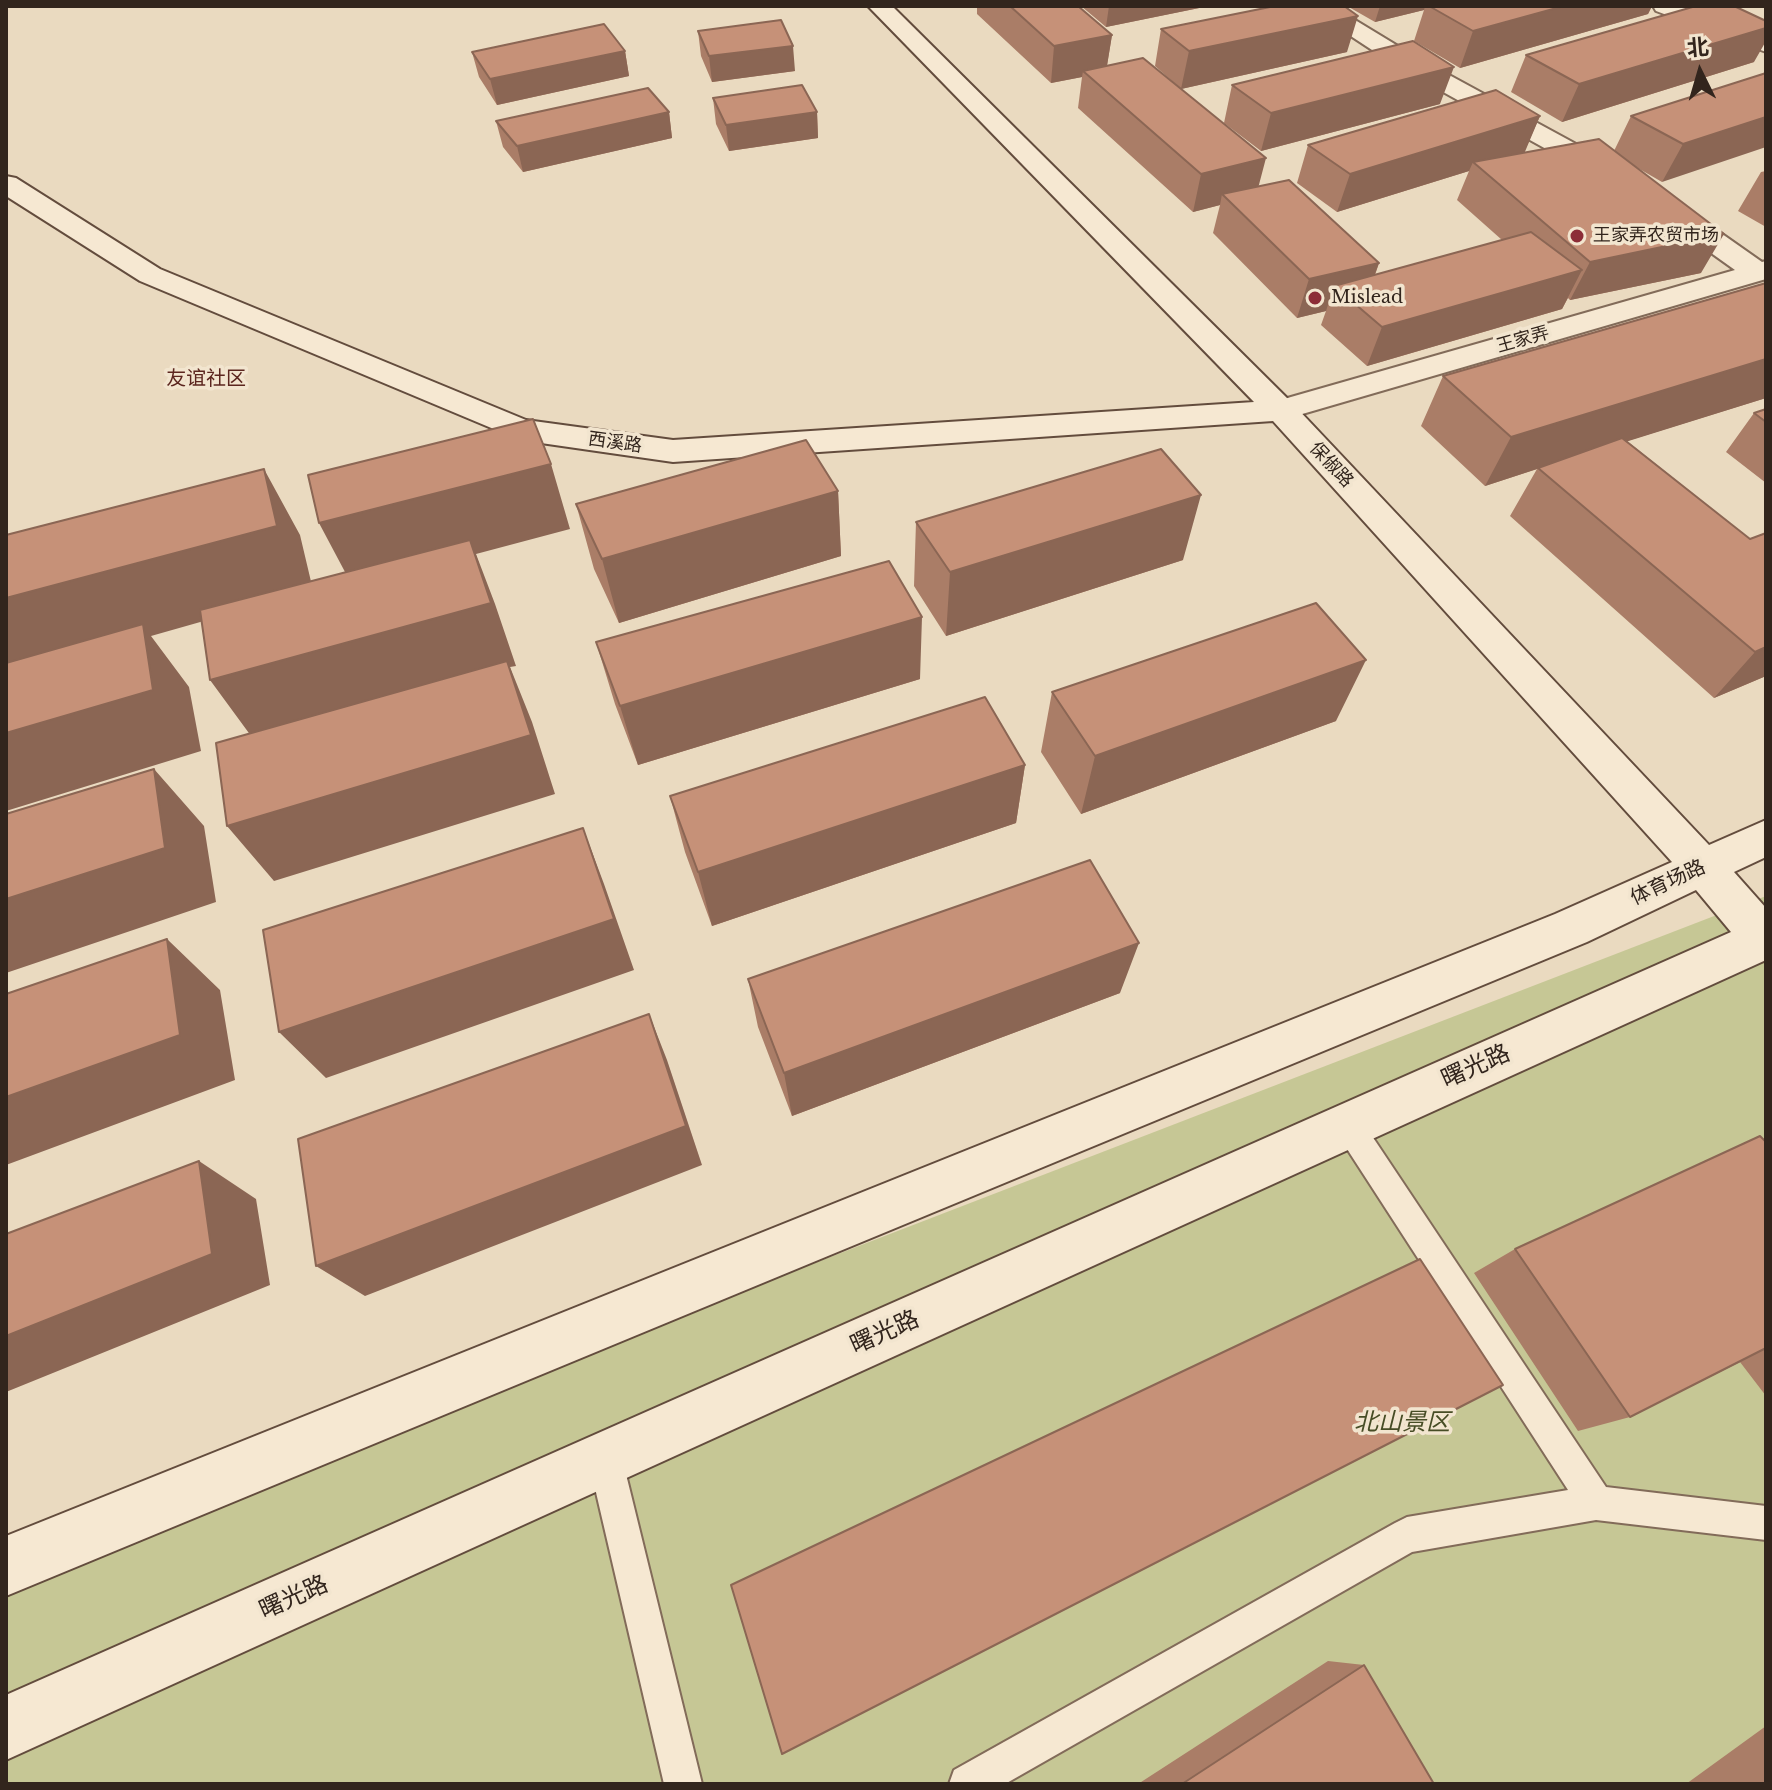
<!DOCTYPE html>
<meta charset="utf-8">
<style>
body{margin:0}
#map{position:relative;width:1772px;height:1790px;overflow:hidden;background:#eadac0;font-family:"Libre Baskerville","Noto Sans SC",serif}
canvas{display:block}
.frame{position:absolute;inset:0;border:8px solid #32251d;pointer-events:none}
.north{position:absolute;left:1660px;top:32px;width:80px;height:80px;-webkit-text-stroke:6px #f2e5cf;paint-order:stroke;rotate:355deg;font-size:22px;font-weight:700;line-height:32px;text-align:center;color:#32251d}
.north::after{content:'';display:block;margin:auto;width:28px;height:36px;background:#32251d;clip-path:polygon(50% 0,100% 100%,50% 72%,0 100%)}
</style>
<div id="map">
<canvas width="1772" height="1790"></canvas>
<div class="frame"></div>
<div class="north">北</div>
</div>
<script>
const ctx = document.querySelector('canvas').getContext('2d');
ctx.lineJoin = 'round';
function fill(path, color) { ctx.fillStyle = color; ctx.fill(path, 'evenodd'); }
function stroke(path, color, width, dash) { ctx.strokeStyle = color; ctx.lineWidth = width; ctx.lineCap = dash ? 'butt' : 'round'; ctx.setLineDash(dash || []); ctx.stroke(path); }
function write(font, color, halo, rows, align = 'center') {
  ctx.font = font + ' "Libre Baskerville","Noto Sans SC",serif'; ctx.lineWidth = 7; ctx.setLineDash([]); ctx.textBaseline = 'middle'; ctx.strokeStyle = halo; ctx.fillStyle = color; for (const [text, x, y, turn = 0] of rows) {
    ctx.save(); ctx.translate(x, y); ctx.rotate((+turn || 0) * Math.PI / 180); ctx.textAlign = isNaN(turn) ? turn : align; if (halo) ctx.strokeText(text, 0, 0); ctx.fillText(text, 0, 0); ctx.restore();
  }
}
fill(new Path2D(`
 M1766,896v888h-1760v-209z`), '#c6c795');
const lane = new Path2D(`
 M1348,1111l10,4 248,372 160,19v34l-170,-20 -184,32 -407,232h-56l5,-14 441,-247 12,-6 161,-27 -230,-355 -5,-10 5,-10z
 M605,1441l12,5 5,12 80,326h-38l-76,-326 5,-12z`);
const street = new Path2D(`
 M1305,6h27l84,51 206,112 4,6 -4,6h-18l-206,-114z
 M1653,6h32l81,31v15l-110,-41z
 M1668,201l10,2 84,59 4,-1v18l-474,138 -11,3 -11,-3 -5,-7 5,-7 465,-133 -77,-55 -4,-6 4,-6z`);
const secondary = new Path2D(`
 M868,6h24l400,397 417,442 57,-25v37l-32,15 32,36v52l-1760,800v-65l1725,-763 -35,-42 -109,52 -1581,654v-60l1549,-622 117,-52 -399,-441 -600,41 -153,-22 -380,-159 -134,-85v-20l10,2 144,91 366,151 147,20 581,-38z`);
stroke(lane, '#826b59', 4);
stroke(street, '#826b59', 4);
stroke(secondary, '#634c3d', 4);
fill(lane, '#f6e8d2');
fill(street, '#f6e8d2');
fill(secondary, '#f6e8d2');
fill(new Path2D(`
 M977,6h101l34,29 -5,30 151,122 121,76 -4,12 127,-35 -45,-40 12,-29 -132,41 -40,-29 11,-38 232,-29 -16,36 90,-1 17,-35 135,-43 -104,109 -26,-15 65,106 -131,27 -2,-2 -6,11 -195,57 -46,-41 5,-14 -29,7 -84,-85 7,-28 -27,7 -115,-104 4,-31 -31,6 -74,-69z
 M1081,6h128l-103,21z
 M1347,6h305l-4,8 -188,54 -46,-27 10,-31 -49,12z
 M1690,6h44l20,56 -192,60 -51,-30 15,-37 166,-48z
 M1161,29l186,23 -166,37 -26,-23z
 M698,31l97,40 -83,11 -11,-26z
 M625,51l4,25 -132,29 -18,-28 -7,-25z
 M1232,85l208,19 -179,47 -37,-28z
 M713,98l104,14 1,26 -89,13 -13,-27z
 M669,112l3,26 -149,34 -20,-25 -7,-26z
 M1766,171v56l-28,-16 23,-39z
 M1766,283v115l-139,43 123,98 16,-6v143l-52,22 -204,-182 27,-47 -52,17 -64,-60 22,-50z
 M1766,409v74l-40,-31 28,-39z
 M838,491l3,65 -222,67 -25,-54 -18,-65z
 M916,522l267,38 -237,76 -32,-50z
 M596,642l324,37 -282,86 -23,-61z
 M1052,692l284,29 -255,93 -40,-62z
 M1025,765l-9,58 -304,103 -27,-74 -15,-56z
 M748,979l372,14 -328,123 -34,-89z
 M1766,1142v254l-26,-34 -110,55 -52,14 -104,-158 41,-24z
 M1328,1661l36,4 70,119h-296z
 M1766,1726v58h-80z`), '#aa7d67');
fill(new Path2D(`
 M1109,6h100l-103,21z
 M1380,6h45l-1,4 -49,12z
 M1564,6h88l-4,8 -188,54 13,-37z
 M1358,16l-11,36 -166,37 8,-38z
 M1766,28v13l-12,21 -192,60 17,-38z
 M1112,35l-6,37 -23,-1 -1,6 -31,6 3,-37z
 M793,46l2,25 -83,11 -3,-26z
 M625,51l4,25 -132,29 -7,-26z
 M1454,67l-14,37 -179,47 10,-38z
 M669,112l3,26 -149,34 -6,-26z
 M817,112l1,26 -89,13 -3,-26z
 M1540,116l-16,38 -51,8 -4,9 -132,41 13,-38z
 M1766,117v30l-104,35 21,-38z
 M1266,158l-10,38 -34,-2 -2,11 -27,7 8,-38z
 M1724,234l-23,39 -131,27 20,-38z
 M1379,263l-14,38 -31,-15 -8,25 -29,7 12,-39z
 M1582,270l-20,39 -195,57 15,-39z
 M1766,359v39l-227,71 -1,-1 -1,1 -52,17 26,-49z
 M551,464l19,65 -94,25 19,50 21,62 -6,1 22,55 23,72 -281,87 -47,-55 27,-86 -44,-60 143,-93 -34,-64z
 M264,469l36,66 13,55 -162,46 38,51 12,64 -195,60v-213z
 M838,491l3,65 -222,67 -17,-64z
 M1201,495l-18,65 -237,76 4,-64z
 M922,617l-2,62 -282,86 -18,-59z
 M1766,647v29l-52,22 41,-46z
 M1366,660l-30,61 -255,93 14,-58z
 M1025,765l-9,58 -304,103 -14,-54z
 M154,769l50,57 12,76 -210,71v-74z
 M583,828l21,56 30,86 -308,108 -47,-46z
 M167,939l53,51 15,90 -229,85v-68z
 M1139,943l-19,50 -328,123 -8,-43z
 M649,1014l18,46 35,105 -337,131 -49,-30z
 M199,1161l57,38 14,86 -264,107v-56z`), '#8b6654');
const building = new Path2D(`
 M1010,6h68l34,29 -58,11z
 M1275,6h69l14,10 -169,35 -28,-22z
 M1429,6h135l-91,25z
 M1696,6h38l32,15v7l-187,56 -53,-29z
 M781,20l12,26 -84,10 -11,-25z
 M604,24l21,27 -135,28 -18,-27z
 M1413,41l41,26 -183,46 -39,-28z
 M1143,58l123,100 -65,16 -118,-103z
 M1766,73v44l-83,27 -52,-28z
 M802,85l15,27 -91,13 -13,-27z
 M648,88l21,24 -152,34 -21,-25z
 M1496,90l44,26 -190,58 -42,-29z
 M1599,139l125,95 -134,28 -117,-100z
 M1289,180l90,83 -70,16 -87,-85z
 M1531,232l51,38 -200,57 -48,-41z
 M1766,283v76l-255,78 -68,-61z
 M1766,409v13l-12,-9z
 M533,419l18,45 -232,59 -11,-48z
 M1622,438l128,101 16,-6v114l-11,5 -217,-184z
 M806,440l32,51 -236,68 -26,-55z
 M1161,449l40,46 -251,77 -34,-50z
 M264,469l13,57 -271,72v-63z
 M470,540l21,63 -281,77 -10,-70z
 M889,561l33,56 -302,89 -24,-64z
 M1316,603l50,57 -271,96 -43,-64z
 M143,624l10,66 -147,43v-70z
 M507,661l24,74 -304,91 -11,-83z
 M985,697l40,68 -327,107 -28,-76z
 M154,769l11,79 -159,51v-85z
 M583,828l31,91 -335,113 -16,-102z
 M1090,860l49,83 -355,130 -36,-94z
 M167,939l13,96 -174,62v-103z
 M649,1014l37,112 -370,140 -18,-127z
 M1760,1136l6,6v206l-136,69 -115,-168z
 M199,1161l13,93 -206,82v-102z
 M1420,1259l83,126 -721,369 -51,-169z
 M1364,1665l70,119h-252z`);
fill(building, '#c69178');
stroke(building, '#8b6654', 2);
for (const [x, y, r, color] of [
 [1577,236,8,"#8c2d37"],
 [1315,298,8,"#8c2d37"]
]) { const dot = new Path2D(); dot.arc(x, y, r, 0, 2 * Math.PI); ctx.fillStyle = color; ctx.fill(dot); stroke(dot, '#f2e5cf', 3); }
write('18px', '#32251d', '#f2e5cf', [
 ["王家弄农贸市场",1593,236],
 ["Mislead",1331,298]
], 'left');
write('18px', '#32251d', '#f2e5cf', [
 ["王家弄",1523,340,-16],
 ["西溪路",615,443,8],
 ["保俶路",1331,465,47]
]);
write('20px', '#5c261f', '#f2e5cf', [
 ["友谊社区",206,379]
]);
write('20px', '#32251d', '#f2e5cf', [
 ["体育场路",1668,883,-25]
]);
write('24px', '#32251d', '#f2e5cf', [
 ["曙光路",1476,1067,-24],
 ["曙光路",885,1333,-24],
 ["曙光路",294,1598,-24]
]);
write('italic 24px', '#474d25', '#f2e5cf', [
 ["北山景区",1402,1423]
]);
</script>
